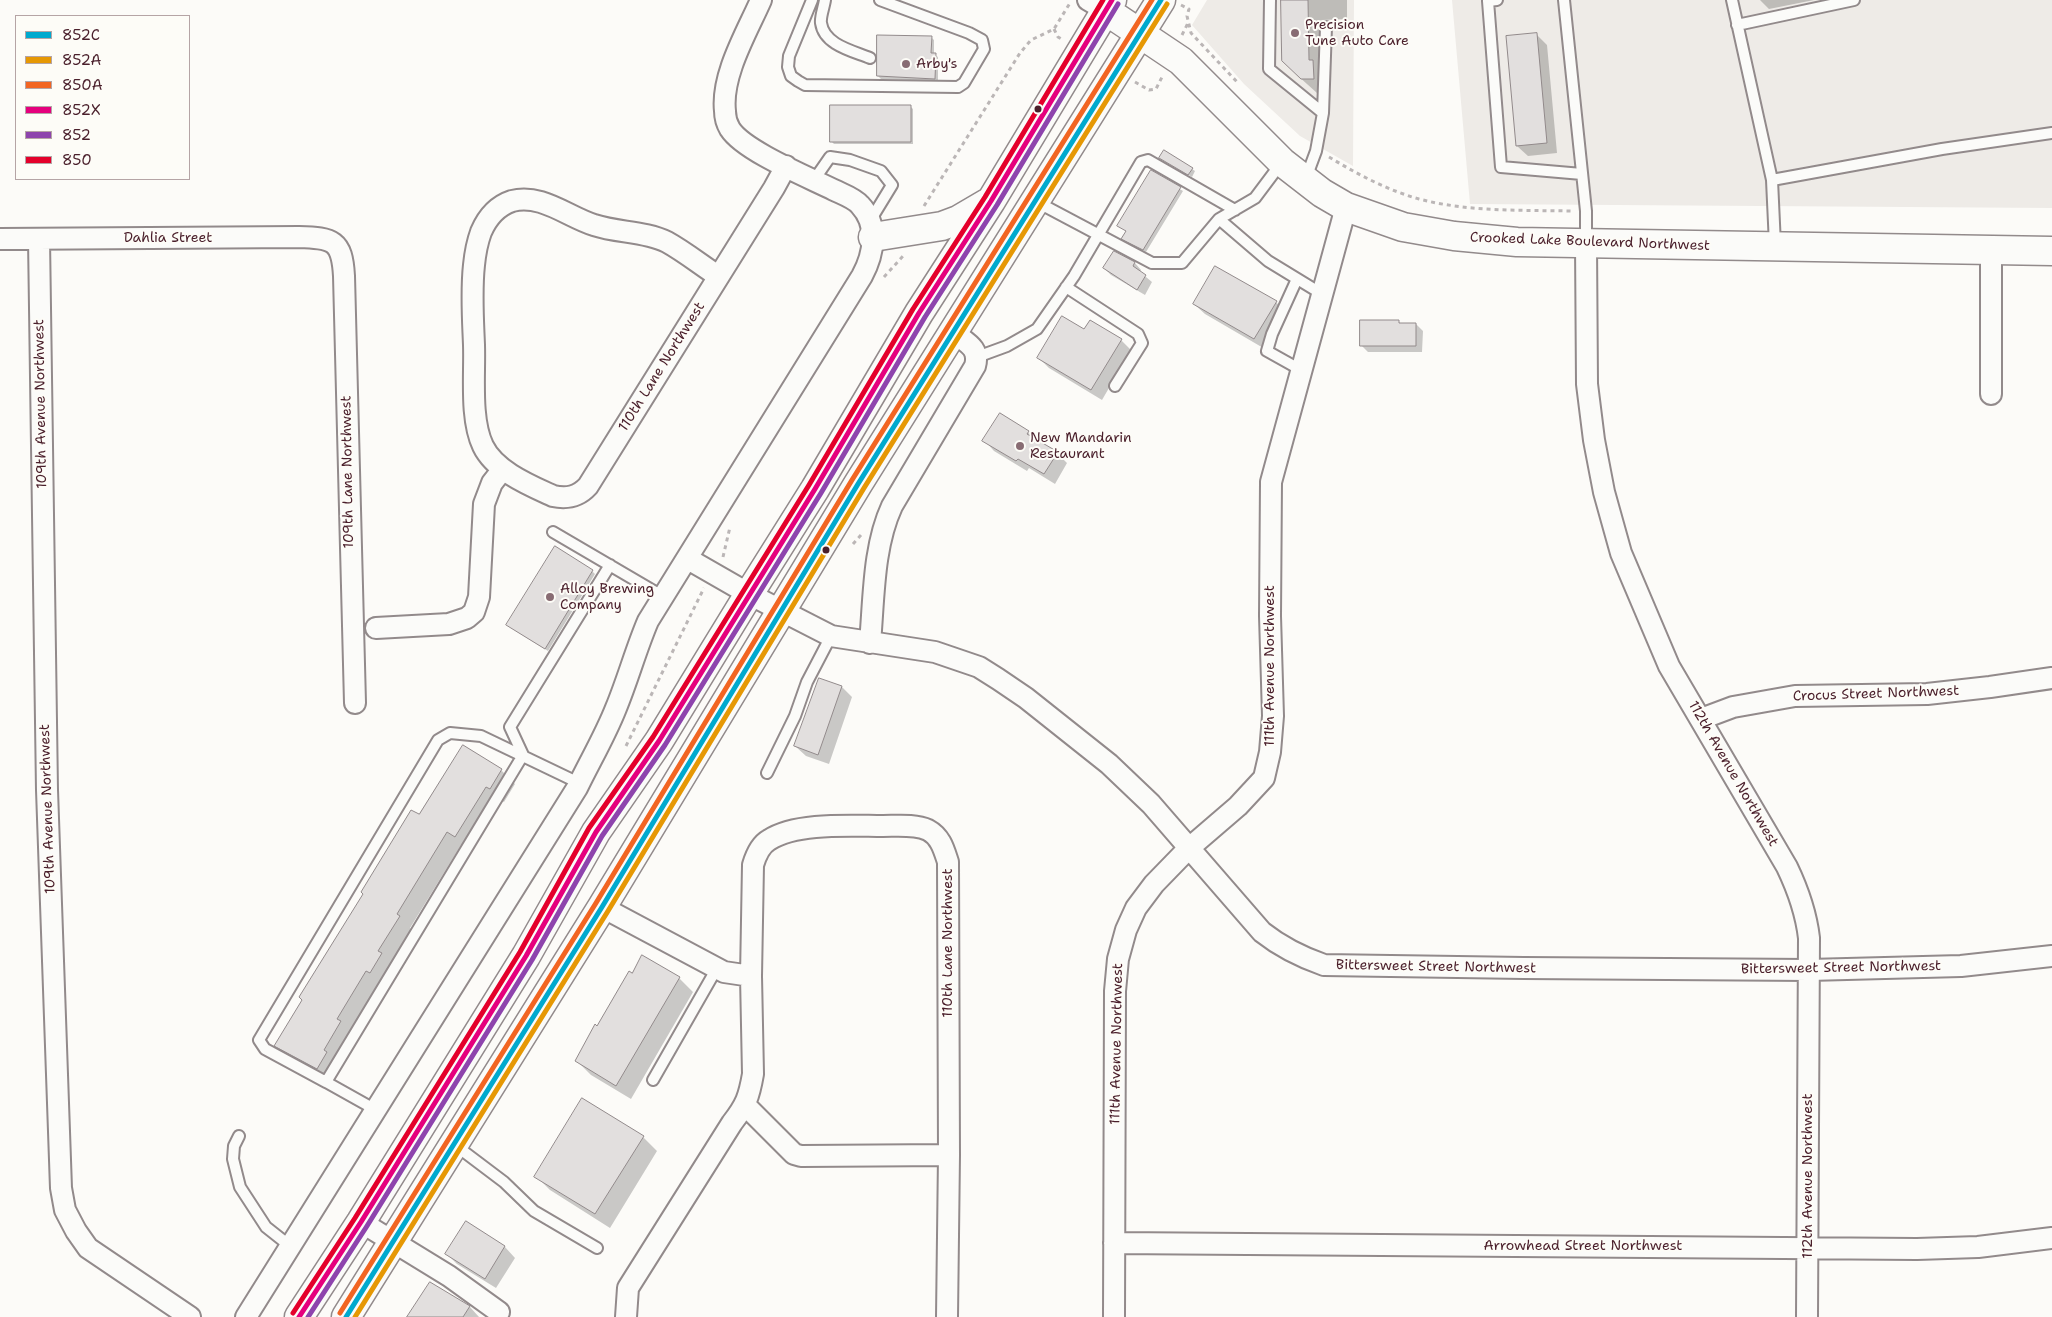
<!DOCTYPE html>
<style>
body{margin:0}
#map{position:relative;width:2052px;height:1317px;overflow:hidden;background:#fcfbf8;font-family:"Shantell Sans",sans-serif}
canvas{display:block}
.legend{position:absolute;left:15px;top:15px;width:175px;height:165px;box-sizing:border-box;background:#fdfcf7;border:1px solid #b5a4a5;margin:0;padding:6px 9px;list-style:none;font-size:15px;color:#4a1f2b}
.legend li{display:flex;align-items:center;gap:10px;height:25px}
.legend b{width:25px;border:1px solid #b5a4a5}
</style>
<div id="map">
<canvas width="2052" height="1317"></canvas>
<ul class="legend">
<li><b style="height:6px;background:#00a9ce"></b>852C</li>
<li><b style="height:6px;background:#e69804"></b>852A</li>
<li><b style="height:6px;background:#f26522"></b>850A</li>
<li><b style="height:6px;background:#e5007d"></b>852X</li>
<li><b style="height:6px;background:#8e44ad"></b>852</li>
<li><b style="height:6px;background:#e4002b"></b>850</li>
</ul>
</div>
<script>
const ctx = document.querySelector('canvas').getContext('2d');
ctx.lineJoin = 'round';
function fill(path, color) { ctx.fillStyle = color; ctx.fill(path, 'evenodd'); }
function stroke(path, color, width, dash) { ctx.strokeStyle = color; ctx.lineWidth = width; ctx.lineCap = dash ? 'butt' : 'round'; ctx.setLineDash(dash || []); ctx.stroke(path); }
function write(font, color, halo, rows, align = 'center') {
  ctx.font = font + ' "Shantell Sans",sans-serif'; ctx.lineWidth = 4; ctx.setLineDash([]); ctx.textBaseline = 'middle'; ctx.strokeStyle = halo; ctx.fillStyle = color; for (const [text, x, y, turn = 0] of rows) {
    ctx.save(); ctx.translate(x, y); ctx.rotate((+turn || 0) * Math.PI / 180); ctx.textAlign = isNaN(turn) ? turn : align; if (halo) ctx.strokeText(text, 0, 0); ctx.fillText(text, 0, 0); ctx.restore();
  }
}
fill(new Path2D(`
 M1207,0h147l-1,166 -53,-30 -56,-52 -52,-59z
 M1452,0h600v208l-582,-4z`), '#eeebe7');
fill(new Path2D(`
 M1282,0h65v19l-25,1v51l5,22h-10l-20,-18z
 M1760,0h54l-45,9z
 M1536,34l11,11 10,108 -29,3 -11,-10z
 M931,37l3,3v14l4,3v24l-57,-2 -3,-3z
 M910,106l3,3v35h-79l-3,-3z
 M1160,158l32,11 3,2 -3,6z
 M1152,172l31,19 -37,61 -21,-10 -2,-3 4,-7 -8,-6z
 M1114,252l21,11 6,7 -1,2 12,10 -7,13 -34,-20 -7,-7z
 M1276,302l10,11 -21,36 -60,-35 -11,-10z
 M1398,321l3,3h15l7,7 -1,21h-54l-7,-7z
 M1084,330l37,10 10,10 -29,50 -53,-32 -10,-10z
 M1028,432l10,10 19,11 10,10 -12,21 -26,-16 -2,3 -33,-20 -10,-11z
 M592,571l3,3 -47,77 -37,-23z
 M842,687l10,10 -23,67 -23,-8 -11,-10 11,-33z
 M501,770l14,14 -11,18 -4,-2 -31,50 -8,-5 -51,83 3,3 -82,151 -41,-22 -14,-14 144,-230z
 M679,978l14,14 -62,107 -40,-24 -14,-14z
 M643,1137l14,14 -47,77 -60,-38 -14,-14z
 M466,1223l39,24 10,11 -19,30 -39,-24 -10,-10z
 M431,1284l39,23 9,10h-69z`), '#0003');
const building = new Path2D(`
 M1281,0h27l1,60h4l1,19h-13l-19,-18z
 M1537,33l10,110 -31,3 -10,-110z
 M877,35l55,1 -1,17h5l-1,26 -58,-3z
 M830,105h81v37h-81z
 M1164,150l29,18 -5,7 -29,-17z
 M1151,170l30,17 -38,63 -22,-11 5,-8 -9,-5z
 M1114,251l21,11 -2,4 13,9 -9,15 -34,-22z
 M1215,266l62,35 -23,38 -61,-35z
 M1062,316l22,13 6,-9 32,19 -31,51 -54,-32z
 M1360,320h39v3h17v23h-56z
 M1000,413l29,18 -2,3 31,18 -14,22 -26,-15 -2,2 -34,-20z
 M555,546l38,24 -48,79 -39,-24z
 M819,678l23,8 -24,69 -24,-9z
 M463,745l39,24 -12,20 -4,-2 -31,50 -8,-5 -50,82 3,2 -22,35 4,2 -12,20 -4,-2 -29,48 4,2 -17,29 3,2 -10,17 -43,-23 28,-46 -3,-3 64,-103 -2,-2 50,-82 8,4z
 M642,955l38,22 -64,109 -41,-25 20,-37 2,2 32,-55 3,2z
 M582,1098l62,38 -49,78 -61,-37z
 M466,1221l39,25 -20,33 -40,-25z
 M430,1282l40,24 -7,11h-56z`);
fill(building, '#e2dfde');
stroke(building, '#928a8b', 1);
const lane = new Path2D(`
 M812,0l-23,56 -1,11 3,9 7,5 7,4 153,2 6,-4 20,-34 -2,-9 -13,-7 -89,-33
 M825,0c-1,7 -5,17 -4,23 3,22 32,28 49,35
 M1270,0l-1,69 54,44 -7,38 -10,27
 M1497,0l-9,1 13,166 81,7
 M1564,0l22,211v32
 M1732,0l40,180 3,65
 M1737,25l117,-25
 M1323,113l3,-86
 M814,180l16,-23 20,3 31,11 11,14 -22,36
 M1772,180l170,-31 110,-16
 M1037,202l115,61h30l37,-44 36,-21 27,-36
 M1219,219l49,42 54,33
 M1297,279l-25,55 -5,17 34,19
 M1066,287l72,47 4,9 -27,43
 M977,357l30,-11 30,-17 37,-53 67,-114 7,-2 87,50
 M553,532l111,65
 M767,773l28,-57 12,-34 24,-46
 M653,1080l64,-112
 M326,1082l-61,-33 -6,-9 179,-300 12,-7 31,3 98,47
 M376,1110l-50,-28 197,-327 -13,-28 100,-162
 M239,1136l-5,10 -1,13 7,28 26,40 24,19
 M455,1145l49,37 30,29 63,37`);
const street = new Path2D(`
 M1088,0l17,10
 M0,239l299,-2c34,1 43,3 45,39l11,427
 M39,239l8,551 14,398 4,22 11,21 12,17 102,69
 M1586,244l1,140 7,56 10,52 17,61 48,113 118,201c11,23 19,45 22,71l-2,379
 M718,276c-17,-11 -33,-24 -51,-34 -22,-11 -49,-9 -73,-17 -26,-8 -53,-32 -82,-24 -15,5 -25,17 -31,31 -4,11 -6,23 -7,33 -3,27 -1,54 0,80 1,30 -4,74 9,101 12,25 46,39 70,50 14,3 25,1 35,-10l186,-298 12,-22
 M1991,394v-144
 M688,559l61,35 82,42 104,16 44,15 19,12 28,19 83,66 42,40 111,128c19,15 39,25 62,33l200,3 285,2 152,-4 91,-10
 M376,628l73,-4 18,-6 7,-6 5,-15 5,-93 8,-21 11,-14
 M870,643c4,-45 3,-96 22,-137l83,-140c5,-18 -8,-23 -21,-33
 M1701,719l32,-12 62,-11 132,-2 63,-7 62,-9
 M602,907l122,65 27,4
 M745,1105l49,49 7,2 148,-1
 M361,1222l88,54 50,36
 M1114,1243l803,6 61,-2 74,-9
 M246,1317l331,-529c13,-27 28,-52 39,-80 12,-29 20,-59 32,-87l214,-345c12,-22 17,-51 -2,-71 -6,-7 -18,-11 -26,-15 -26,-13 -90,-39 -104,-61 -3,-5 -5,-13 -5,-18 -4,-36 22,-79 36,-111
 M626,1317l2,-29 104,-165c14,-18 17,-26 21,-49l-2,-98 2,-111c3,-10 7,-20 16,-25 27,-18 83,-14 114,-14 14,0 32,-2 45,4 13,7 16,20 20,32l1,293 -2,162
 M1114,1317l1,-326 3,-32 8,-29 10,-22 18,-24 34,-35 50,-43 26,-28 6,-26 3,-36 -3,-100 1,-134 75,-275`);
const secondary = new Path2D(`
 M1105,10l76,51 101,101 40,31 24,14 57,20 51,9 63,6 535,9
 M873,237l69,-11 16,-6 29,-17
 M299,1317l62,-95 165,-266 70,-124 63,-91 90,-147 66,-105 104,-176 72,-112 121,-201
 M346,1317l256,-410 256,-423 303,-484`);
stroke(lane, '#928a8b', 14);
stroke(street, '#928a8b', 24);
stroke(secondary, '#928a8b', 31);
stroke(new Path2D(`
 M1181,5l8,4 -2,7 4,17 47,50
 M1054,29l4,8 5,3
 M1182,35l6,-12
 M1135,82l14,8 7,-1 7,-14
 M1329,157c28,17 58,33 90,42 50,13 101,11 153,12
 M924,206l96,-153 11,-13 23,-11 16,-26
 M884,277l19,-21
 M853,544l8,-9
 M723,557l7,-30
 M626,746l78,-158`), '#bbb6b6', 3, [4, 4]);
stroke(lane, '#fbfbf9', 10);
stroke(street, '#fbfbf9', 20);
stroke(secondary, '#fbfbf9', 28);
stroke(new Path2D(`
 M346,1317l256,-410 256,-423 303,-484`), '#00a9ce', 5);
stroke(new Path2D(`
 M355,1317l253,-406 256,-423 303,-484`), '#e69804', 5);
stroke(new Path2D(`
 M340,1313l256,-410 256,-423 300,-480`), '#f26522', 5);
stroke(new Path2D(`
 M299,1317l62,-95 165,-266 70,-124 63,-91 156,-252 104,-176 72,-112 121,-201`), '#e5007d', 5);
stroke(new Path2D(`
 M308,1317l59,-91 165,-266 70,-124 63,-91 156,-252 104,-176 72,-112 121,-201`), '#8e44ad', 5);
stroke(new Path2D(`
 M293,1313l62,-95 165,-266 69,-124 64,-91 156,-252 104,-176 72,-112 118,-197`), '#e4002b', 5);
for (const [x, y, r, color] of [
 [1295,33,5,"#886c73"],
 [906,64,5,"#886c73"],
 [1038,109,4.5,"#4a1f2b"],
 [1020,446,5,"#886c73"],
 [826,550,4.5,"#4a1f2b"],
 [550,597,5,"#886c73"]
]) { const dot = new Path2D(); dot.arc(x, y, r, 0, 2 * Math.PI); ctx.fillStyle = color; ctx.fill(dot); stroke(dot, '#fdfcf7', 2); }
write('14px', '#4a1f2b', '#fdfcf7', [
 ["Precision",1305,25],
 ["Tune Auto Care",1305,41],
 ["Arby's",916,64],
 ["New Mandarin",1030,438],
 ["Restaurant",1030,454],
 ["Alloy Brewing",560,589],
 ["Company",560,605]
], 'left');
write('14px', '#4a1f2b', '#fdfcf7', [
 ["Dahlia Street",168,238],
 ["Crooked Lake Boulevard Northwest",1590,242,2],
 ["110th Lane Northwest",662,367,-58],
 ["109th Avenue Northwest",41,404,-91],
 ["109th Lane Northwest",348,472,-91],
 ["111th Avenue Northwest",1270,666,-90],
 ["Crocus Street Northwest",1876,694,-2],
 ["112th Avenue Northwest",1733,774,60],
 ["109th Avenue Northwest",48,809,-92],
 ["110th Lane Northwest",948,943,-90],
 ["Bittersweet Street Northwest",1436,967,1],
 ["Bittersweet Street Northwest",1841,968,-1],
 ["111th Avenue Northwest",1117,1044,-89],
 ["112th Avenue Northwest",1808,1176,-90],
 ["Arrowhead Street Northwest",1583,1246]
]);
</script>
